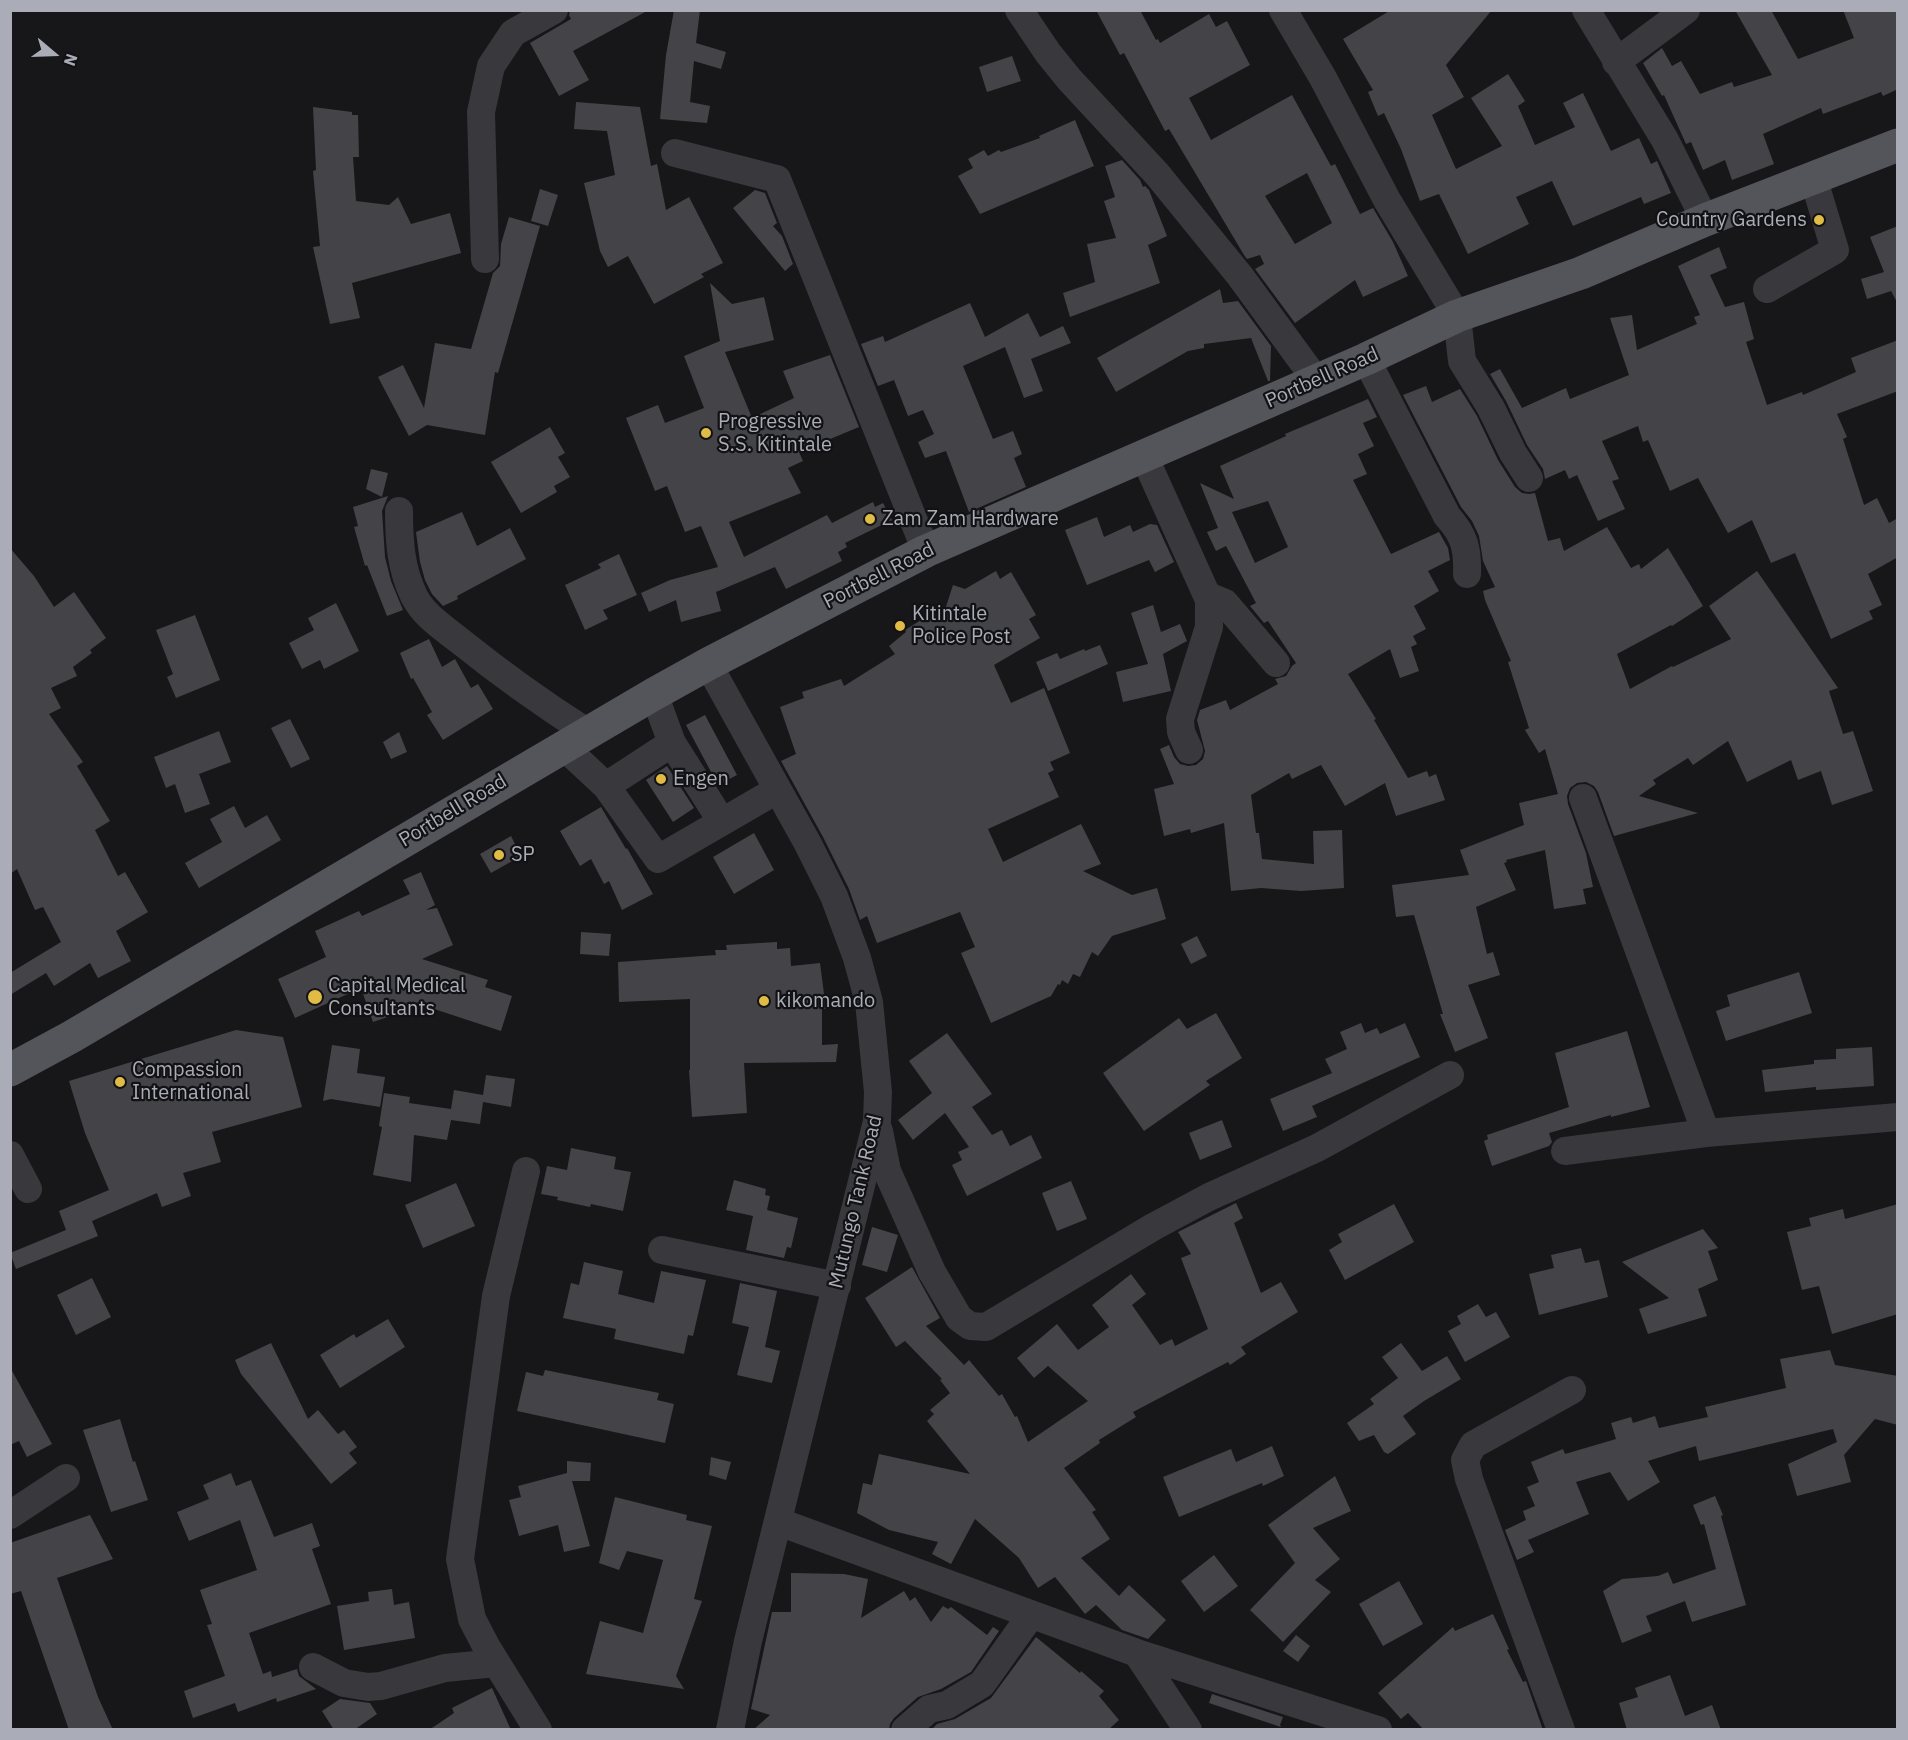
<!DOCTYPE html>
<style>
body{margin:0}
#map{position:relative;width:1908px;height:1740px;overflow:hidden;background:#171618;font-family:"IBM Plex Sans",sans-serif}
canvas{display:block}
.frame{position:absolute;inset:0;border:12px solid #aaadb7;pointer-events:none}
.north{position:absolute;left:24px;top:24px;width:60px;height:60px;-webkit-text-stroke:4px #121113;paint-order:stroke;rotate:109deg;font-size:16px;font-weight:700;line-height:24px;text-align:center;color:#aaadb7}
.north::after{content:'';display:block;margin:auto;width:21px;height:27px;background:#aaadb7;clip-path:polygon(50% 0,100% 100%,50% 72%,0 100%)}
</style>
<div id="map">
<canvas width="1908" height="1740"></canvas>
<div class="frame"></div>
<div class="north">N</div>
</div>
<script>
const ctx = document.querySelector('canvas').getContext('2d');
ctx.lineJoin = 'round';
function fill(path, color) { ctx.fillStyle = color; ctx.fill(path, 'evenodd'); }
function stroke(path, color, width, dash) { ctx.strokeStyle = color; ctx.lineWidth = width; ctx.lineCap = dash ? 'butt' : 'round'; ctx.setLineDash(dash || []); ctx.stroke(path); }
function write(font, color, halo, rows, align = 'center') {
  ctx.font = font + ' "IBM Plex Sans",sans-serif'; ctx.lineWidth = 4.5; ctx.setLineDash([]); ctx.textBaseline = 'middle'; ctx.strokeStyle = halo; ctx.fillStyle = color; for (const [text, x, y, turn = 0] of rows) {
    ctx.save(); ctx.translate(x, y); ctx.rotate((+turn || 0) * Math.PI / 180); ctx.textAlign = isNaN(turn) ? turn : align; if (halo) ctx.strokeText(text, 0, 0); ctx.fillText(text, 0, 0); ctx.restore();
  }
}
fill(new Path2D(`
 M570,10h79l-76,41 16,29 -30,16 -29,-53 41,-24 -2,-4z
 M674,10h26l-4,33 30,9 -5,17 -27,-8 -4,41 20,4 -3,17 -47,-4 6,-64z
 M1096,10h44l16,30 2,-1 2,4 49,-29 7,13 11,-6 23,44 -61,33 22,42 81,-45 39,71 4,-2 25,50 13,-6 20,34 15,34 -45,21 -8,-17 -60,43 -40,-54 9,-5 -4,-9 -13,4 -3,-4 -75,-126 -4,2 -41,-78 -4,2zM1307,173l25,50 -37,21 -30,-48z
 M1391,10h101l-46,55 18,32 -32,18 24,54 46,-23 -31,-48 37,-24 17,27 -7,5 17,39 40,-18 -12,-24 20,-10 28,58 28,-13 12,26 6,-3 14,32 -27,11 -3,-7 -68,29 -21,-45 -36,16 13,27 -61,30 -29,-60 -19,7 -19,-52 -17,-36 -6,3 -10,-24 5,-2 -30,-51z
 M1735,10h36l27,49 56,-21 -11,-28h55v79l-15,7 -2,-4 -58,22 -2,-6 -58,26 11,30 -42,16 -7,-20 -22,10 -12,-28 -5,2 -22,-49 -2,1 -19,-33 19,-15 10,18 9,-5 19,33 32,-12 2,5 38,-12z
 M1012,56l9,25 -34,11 -8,-25z
 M576,102l64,5 11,59 6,-2 9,46 23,-13 34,66 -22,11 3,3 -50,27 -26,-48 -20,11 -8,-16 -16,-68 31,-8 -8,-44 -33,-2z
 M313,107l39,5v3h6l1,42h-6l3,44 33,4 9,-8 13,27 39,-11 11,40 -109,30 8,35 -30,6 -17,-77 7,-1 -7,-75 3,-1z
 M1075,120l19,46 -114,48 -22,-38 15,-8 -5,-9 16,-9 4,6 11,-6 2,2 39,-14 -1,-2z
 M1122,160l18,20 3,7 2,-1 4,4 18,46 -19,9 12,38 -90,34 -7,-24 32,-11 -8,-38 29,-6 -12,-37 11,-4 -10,-31z
 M540,189l18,6 -10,31 -17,-5z
 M755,190l10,3 12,30 -4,3 9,10 11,28 -8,7 -52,-63z
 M509,217l31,9 -42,147 -3,-1 -10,63 -58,-10 -18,11 -31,-59 25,-12 21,43 11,-65 36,6 22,-76 7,-7 1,-22z
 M1898,226v78l-7,-13 -24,8 -6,-20 23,-7 -14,-35z
 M1719,247l8,21 -17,7 15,32 19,-5 10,37 -8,3 21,63 35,-13 1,3 53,-23 -5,-14 47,-18v51l-61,23 10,23 -4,2 21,66 13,-7 12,25 9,-5v39l-30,17 14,31 -13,6 4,8 -42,20 -36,-86 -24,10 -19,-43 -24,13 -30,-55 -28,13 -22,-51 -5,2 -5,-16 -36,15 17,38 -7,2 13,28 -27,12 -21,-46 -8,4 -4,-9 -20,9 -2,-10 -16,-24 -21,-44 -16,-27 10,-5 22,39 44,-20 4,11 59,-24 -19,-57 22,-3 5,35 60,-26 -3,-7 6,-2 -22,-49z
 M710,283l22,21 32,-7 10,43 -49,12 27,66 42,-20 -11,-27 47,-16 29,72 -60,25 4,9 -15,7 13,25 -72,29 15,35 83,-42 5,8 41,-21 2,5 8,-4 9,17 -47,23 2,4 -9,5 4,9 -56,28 -11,-22 -59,25 5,19 -40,11 -5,-22 -27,12 -8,-19 29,-13 48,-13 -17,-41 -16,6 -18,-46 -12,5 -29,-73 32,-13 7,18 39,-15 -20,-52 36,-15z
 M1220,289l3,14 15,-2 33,45 -1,35h-2l-17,-43 -47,6v4l-16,3 -72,41 -19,-34z
 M970,303l15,34 43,-24 12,24 23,-11 8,17 -40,16 12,32 -19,7 -19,-51 -42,19 30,73 20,-8 9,23 -8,4 12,29 -57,25 -23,-61 -21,7 -7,-16 16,-8 -11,-24 -15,6 -14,-36 -16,6 -17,-42 22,-8 2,6z
 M1426,386l6,16 28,-13 17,27 21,44 17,27 7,6 7,1 6,-1 13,48 12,-3 4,13 43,-24 24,41 8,-4 2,5 27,-21 35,58 -31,20 -1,-1 -54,29 13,35 42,-23 1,1 58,-28 -22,-33 48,-35 81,117 -9,3 14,43 10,-3 20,60 -41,14 -11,-34 -23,9 -7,-20 -44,22 -19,-41 -35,24 -5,-7 -35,22 3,4 -17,12 59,17 -84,23 -16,-44 -4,-6 -8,-4 -9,1 -7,5 -3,8 1,8 18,49 7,34 -10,2 3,15 -32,5 -9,-59 -39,10 1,2 -3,1 12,27 -40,17 11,47 6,-2 7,23 -32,10 20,53 -33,14 -15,-38h3l-29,-99 -18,2 -4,-32 77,-10 -9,-25 64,-25 -5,-22 39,-9 -13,-45 -6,4 -14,-23 4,-2 -21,-66 3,-1 -26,-61 -2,-9 12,-4 -12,-26 -4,-25 -7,-15 -11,-14 -58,-112z
 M1368,399l9,18 -14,6 11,23 -16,8 9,20 -14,6 38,74 48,-22 9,16 2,12 -22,11 11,20 -25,15 12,23 -13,7 4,8 -6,3 8,24 -19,7 -10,-29 -42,25 28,45 -2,1 34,58 19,-7 2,6 7,-3 9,26 -49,16 -11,-33 -40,23 -24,-41 -29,14 -3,-6 -38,22 5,38h3l3,26 52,5 -1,-33 29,-1 2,58 -43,3 -40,-3 -30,3 -7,-68 -33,10 -1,-4 -26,7 -10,-47 20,-5 -14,-35 9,-4 5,12 6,7 8,2 8,-1 7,-6 2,-8 -8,-31 3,-10 26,-10 4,10 48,-26 -3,-5 11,-3 6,-10 4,-3 -28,-42 -4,2 -14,-17 6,-3 -30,-57 -10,5 -9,-19 11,-4 -18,-45 34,16 -14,-33 66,-30 -1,-2zM1268,501l20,46 -33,16 -23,-51z
 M550,427l15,26 -7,4 12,20 -16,9 3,6 -36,21 -30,-51z
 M371,469l17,4 -6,24 -16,-8z
 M388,496l-6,15 3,46 6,24 12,29 -16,6 -20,-51 -2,1 -11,-39 4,-1 -5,-19z
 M462,512l15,34 33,-18 16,31 -69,37 1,3 -15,7 -11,-12 -7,-14 -5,-18 -4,-30z
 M1097,517l7,20 26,-12 3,7 17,-8 7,1 17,37 -19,10 -6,-12 -62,25 -22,-55z
 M10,548l24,28 20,31 20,-15 32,46 -16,12 2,3 -19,14 4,9 -26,12 10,20 -12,6 34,48 -6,4 33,55 -15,9 23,46 7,-4 23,40 -32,19 15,30 -33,17 -8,-15 -36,23 -8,-13 -36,22v-22l51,-31 -18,-35 -8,3 -18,-41 -7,5z
 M619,554l18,41 -34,15 5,9 -23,11 -20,-45 36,-17 -3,-4z
 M996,571l4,8 11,-7 25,43 -7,4 11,19 -46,27 17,38 33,-15 26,65 -20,9 4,8 -6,3 11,24 -71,32 15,33 78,-38 20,40 -18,7 49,24 25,-7 9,31 -54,17 -14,20 -6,-4 -12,25 -7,-3 -5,10 -6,-4 -2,5 -2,-1 -7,12 -60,27 -30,-70 14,-6 -15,-35 -83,31 -10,-27 -7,4 -11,-31 -26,-52 -42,-76 15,-7 -16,-47 24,-9 -2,-6 39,-13 3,7 51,-32 -6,-8 17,-14 -1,-2 29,-18 7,10 12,-37 12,4z
 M336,603l23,48 -35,18 -4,-9 -18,9 -13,-26 25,-13 -6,-12z
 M1153,605l8,27 19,-8 7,17 -24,13 8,37 -48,11 -7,-30 32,-8 -17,-51z
 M195,615l25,65 -44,18 -9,-21 6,-3 -17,-44z
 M429,639l13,28 13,-8 16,29 7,-4 15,25 -50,31 -16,-25 5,-3 -19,-34 -2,1 -11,-26z
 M1100,645l8,19 -60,27 -12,-29 21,-9 3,6 24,-10 1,2z
 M705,715l32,60 -19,10 -32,-60z
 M290,719l20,40 -19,9 -20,-40z
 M219,731l12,31 -32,12 11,30 -25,9 -10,-29 -9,4 -12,-31z
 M399,732l8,20 -16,7 -8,-17z
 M667,766l27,42 -21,14 -27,-42z
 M234,806l11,22 22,-13 14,25 -82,48 -14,-25 37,-21 -12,-23z
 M601,807l25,42 1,-1 26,46 -31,16 -13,-29 -5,3 -13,-25 -11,7 -20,-35z
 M754,833l20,37 -40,24 -21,-37z
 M511,836l10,20 -30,17 -11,-19z
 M421,872l14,33 -9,5 11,-2 16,37 -31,14 66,21 -3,7 27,9 -11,35 -76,-25v-2l-52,18 -12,-34 -66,30 -17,-39 48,-22 -11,-26 44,-20 3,5 48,-22 -7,-14z
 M581,932l30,2 -2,22 -29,-2z
 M1197,936l10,20 -16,8 -10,-20z
 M777,942v7l13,-1 1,18 29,-3 6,46h-4v36l16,-1 -2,18 -92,1 3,50 -55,4 -3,-47h1v-71l-71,3 -1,-40 98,-7 -1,-5h12l-1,-5z
 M1799,972l13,41 -86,28 -10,-30 14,-5 -3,-11z
 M1216,1013l26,45 -36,23 4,4 -66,46 -41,-58 76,-55 8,11z
 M1361,1023l4,10 12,-5 3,6 25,-11 15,34 -108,49 5,11 -34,14 -13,-32 62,-26 -7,-14 22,-10 -7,-17z
 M236,1030l47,7 19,70 -90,25 9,30 -38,11 8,23 -29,11 -5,-14 -65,28 6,15 -82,33 -6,-16 56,-23 -7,-19 50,-21 -24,-57 -16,-52z
 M1627,1031l23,76 -39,10v-2l-62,18 3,9 -3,4 -57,20 -8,-25 4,-2 -1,-4 82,-28 -14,-54z
 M947,1033l45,61 -20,13 20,28 10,-5 8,16 21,-11 11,23 -75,38 -15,-31 10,-5 -4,-8 11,-5 -24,-34 -32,27 -15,-20 34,-27 -23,-32z
 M332,1045l28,4 -3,24 28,4 -5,30 -49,-8 -8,2z
 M1872,1047l2,39 -58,4v-3l-51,5 -3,-22 52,-6v-4l22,-1v-10z
 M486,1075l29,4 -4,28 -28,-5 -3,22 -29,-4 -4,20 -33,-5 -3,47 -38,-7 9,-48 -3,-1 5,-33 26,4 -1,6 42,6 3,-19 29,5z
 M1222,1120l10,27 -32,13 -11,-27z
 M571,1148l45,9 -2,12 17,3 -8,39 -32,-7 -1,3 -33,-7 1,-3 -17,-3 6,-28 20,4z
 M734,1180l32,9 -1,6 5,1 -3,14 31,8 -7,30 -4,-1 -3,11 -38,-8 7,-34 -27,-6z
 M1071,1181l16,38 -30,12 -15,-38z
 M456,1183l19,43 -52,22 -18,-43z
 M1236,1203l7,15 -9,5 27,70 20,-11 17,30 -57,35 5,7 -16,11 -2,-3 -95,50 3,5 -37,23 1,3 -36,25 32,42 -4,2 18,27 -29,19 38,38 10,-11 37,35 -18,19 -26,-9 -26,-25 -11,9 -30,-37 -17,11 -19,-30 -44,-39 -24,45 -19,-10 6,-12 -49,-12 -32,-17 6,-30 9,2 7,-31 91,20 -43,-53 7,-7 -4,-4 20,-17 -10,-13 2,-1 -37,-38 -9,6 -31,-49 47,-31 28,51 -14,8 38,39 5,-5 30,36 3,-2 13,23 2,-1 11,26 60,-41 -40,-35 -14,12 -17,-20 40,-34 21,26 31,-23 -17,-22 39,-31 15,20 -14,11 28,40 12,-6 3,7 33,-17 -27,-71 10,-4 -13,-22z
 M1394,1204l20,38 -69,38 -16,-30 13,-8 -4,-8z
 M1898,1204v110l-66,20 -13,-48 -17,4 -15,-58 24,-6 -2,-8 34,-9 2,10z
 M872,1227l26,8 -11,37 -25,-7z
 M1703,1229l15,19 -10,3 10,29 -20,9 9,27 -59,18 -9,-25 30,-11 -47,-36z
 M1581,1248l4,15 14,-3 9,37 -69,18 -10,-41 25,-6 -3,-13z
 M584,1262l39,9 -5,23 36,9 7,-32 45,9 -13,56 -5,-1 -4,19 -70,-15 2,-10 -53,-11 8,-35 8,2z
 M92,1278l19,39 -35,18 -19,-40z
 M740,1283l37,8 -12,56 15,4 -8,32 -35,-8 12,-48 -17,-4z
 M1478,1304l8,13 10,-5 14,25 -45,25 -17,-31 13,-7 -4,-8z
 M388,1319l17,28 -65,41 -20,-33 34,-21 2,4z
 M271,1343l37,76 10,-9 20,24 6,-4 13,17 -8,6 8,10 -26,21 -90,-110 -6,-14z
 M1401,1343l21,28 25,-15 14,23 -37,22 -21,15 13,18 -28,20 -4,-2 -10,-17 -15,6 -12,-18 27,-19 -4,-5 28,-21 -16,-21z
 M1830,1350l5,15 63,11v49l-23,-6 -31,36 7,27 -54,14 -9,-32 49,-22 -4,-13 -134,32 -3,-15 -48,15 12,21 -32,19 -18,-29 -34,10 13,32 -61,26 6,12 -17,8 -12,-30 21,-10 -3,-9 12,-5 -8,-19 12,-5 -8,-20 32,-13 2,5 51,-15 -5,-16 20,-6 2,6 22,-7 4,12 49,-11 -3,-10 81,-19 -6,-29z
 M10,1367l42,77 -25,13 -8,-16 -9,4z
 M545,1370l114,23 -2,7 17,4 -9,39 -148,-32 9,-39 17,4z
 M120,1419l13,43 2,-1 13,39 -37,12 -28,-82z
 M1272,1446l12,30 -21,10 -1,-3 -83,34 -16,-40 68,-28 5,13z
 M711,1457l20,5 -5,18 -17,-5z
 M567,1461l24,2 -1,18h-18l18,65 -26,6 -6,-27 -39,11 -10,-36 12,-3 -3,-11 49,-13z
 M231,1473l5,13 15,-6 23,57 38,-14 8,23 -8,3 19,55 -82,29 14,41 8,-3 1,6 25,-8 2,7 17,13 -39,13 -1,-4 -38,14 -3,-9 -42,15 -9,-27 41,-15 -18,-51 5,-1 -12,-34 57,-20 -17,-50 -51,21 -12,-29 32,-13 -6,-14z
 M1335,1476l16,35 -38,17 27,31 -25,21 16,12 -48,50 -33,-32 45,-47 -27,-38z
 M1715,1496l8,19 -2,1 25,89 -54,17 -7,-21 -39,15 6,15 -30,12 -19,-52 19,-12 36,-3 10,-4 5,12 43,-15 -12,-45 -3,1 -8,-20z
 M615,1497l72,18 -1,5 26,6 -18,73 8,2 -26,75 8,13 -98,-15 14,-53 43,12 20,-73 -36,-9 -8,19 -20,-7z
 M90,1515l23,44 -56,19 41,119 15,33h-44l-48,-139 -11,3v-51z
 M1214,1555l24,31 -34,26 -23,-31z
 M791,1573l53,1 24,5 -7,39 43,-27 6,10 5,-4 16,25 12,-16 5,3 3,-2 36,28 6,-8 6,4 -28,41 -30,17 -23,8 -24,21 -4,6 -1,6h-136l17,-15 -19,-6 21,-97h19z
 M1399,1581l24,43 -40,22 -24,-42z
 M392,1589l2,16 15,-3 6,36 -71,12 -7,-44 32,-5 -1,-9z
 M1493,1614l16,35 -2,1 16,32 3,-1 17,49h-119l-16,-17 -7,6 -23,-26 75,-66 2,4z
 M1296,1635l14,11 -12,16 -15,-11z
 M1036,1637l44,36 1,-2 23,20 -5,5 20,24 -11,10h-177l6,-6 18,-5 36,-21z
 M1670,1675l15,41 27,-11 9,25h-94l-8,-27 19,-6 -3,-9z
 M492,1688l19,42h-82l25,-17 -2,-5z
 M1212,1694l71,23 -3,8 1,2 -72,-24z
 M340,1699l30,4 7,11 -23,16h-20l-12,-19z`), '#444448');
stroke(new Path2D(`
 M1019,10l29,43 21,26 88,95 83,102 76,104
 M1283,10l40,68 64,122 70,116 5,45 29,47 22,45 16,25
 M1586,10l79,130 40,80
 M1616,62l70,-52
 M675,153l102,26 149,372
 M485,259l-4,-147 10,-46 22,-33 41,-23
 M1767,289l68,-39 -22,-73
 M1366,359l81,157c17,19 21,32 20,58
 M1144,456l65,144v27l-29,92 1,13 8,18
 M399,511c0,31 2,58 15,85 10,20 30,32 46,45 41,33 83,63 127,91
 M1208,596l17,7 51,60
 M708,664l100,180 26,52 23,62 12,44 9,90 -1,29 -129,520 -18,89
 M654,694l18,49 50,79
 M563,746l43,40 52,73 119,-69
 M606,786l66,-43
 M1583,798l123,335
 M879,1131l8,40 45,101 27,46 11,8 16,1 167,-100 56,-30 108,-49 133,-73
 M1565,1151l141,-18 192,-16
 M10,1155l18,34
 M526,1171l-30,125 -36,263 12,60 14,27 52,84
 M662,1250l175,36
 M10,1515l56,-37
 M779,1522l358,131 241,77
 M1137,1653l51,77
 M313,1667l31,16 24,4 13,-1 64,-18 51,-5
 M905,1730l24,-21 18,-4 35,-21 49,-69
 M1561,1730l-92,-251 -4,-19 8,-15 99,-55`), '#38383d', 28);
stroke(new Path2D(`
 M10,1070l61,-33 583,-343 54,-30 218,-113 440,-192 91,-43 124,-43 124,-53 193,-75`), '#54555b', 33);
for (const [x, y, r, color] of [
 [1819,220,6,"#e0bb46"],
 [706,433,6,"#e0bb46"],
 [870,519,6,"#e0bb46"],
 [900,626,6,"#e0bb46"],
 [661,779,6,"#e0bb46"],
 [499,855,6,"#e0bb46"],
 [315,997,8,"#e0bb46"],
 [764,1001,6,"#e0bb46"],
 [120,1082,6,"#e0bb46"]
]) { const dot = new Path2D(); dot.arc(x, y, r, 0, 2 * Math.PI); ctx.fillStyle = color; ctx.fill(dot); stroke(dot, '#121113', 2); }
write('20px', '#aaadb7', '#121113', [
 ["Country Gardens",1807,220,"right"],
 ["Progressive",718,422],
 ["S.S. Kitintale",718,445],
 ["Zam Zam Hardware",882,519],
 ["Kitintale",912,614],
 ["Police Post",912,637],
 ["Engen",673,779],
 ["SP",511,855],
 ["Capital Medical",328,986],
 ["Consultants",328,1009],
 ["kikomando",776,1001],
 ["Compassion",132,1070],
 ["International",132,1093]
], 'left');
write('20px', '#aaadb7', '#121113', [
 ["Portbell Road",1322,378,-24],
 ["Portbell Road",879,576,-27],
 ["Portbell Road",453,811,-31],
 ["Mutungo Tank Road",856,1202,-77]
]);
</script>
